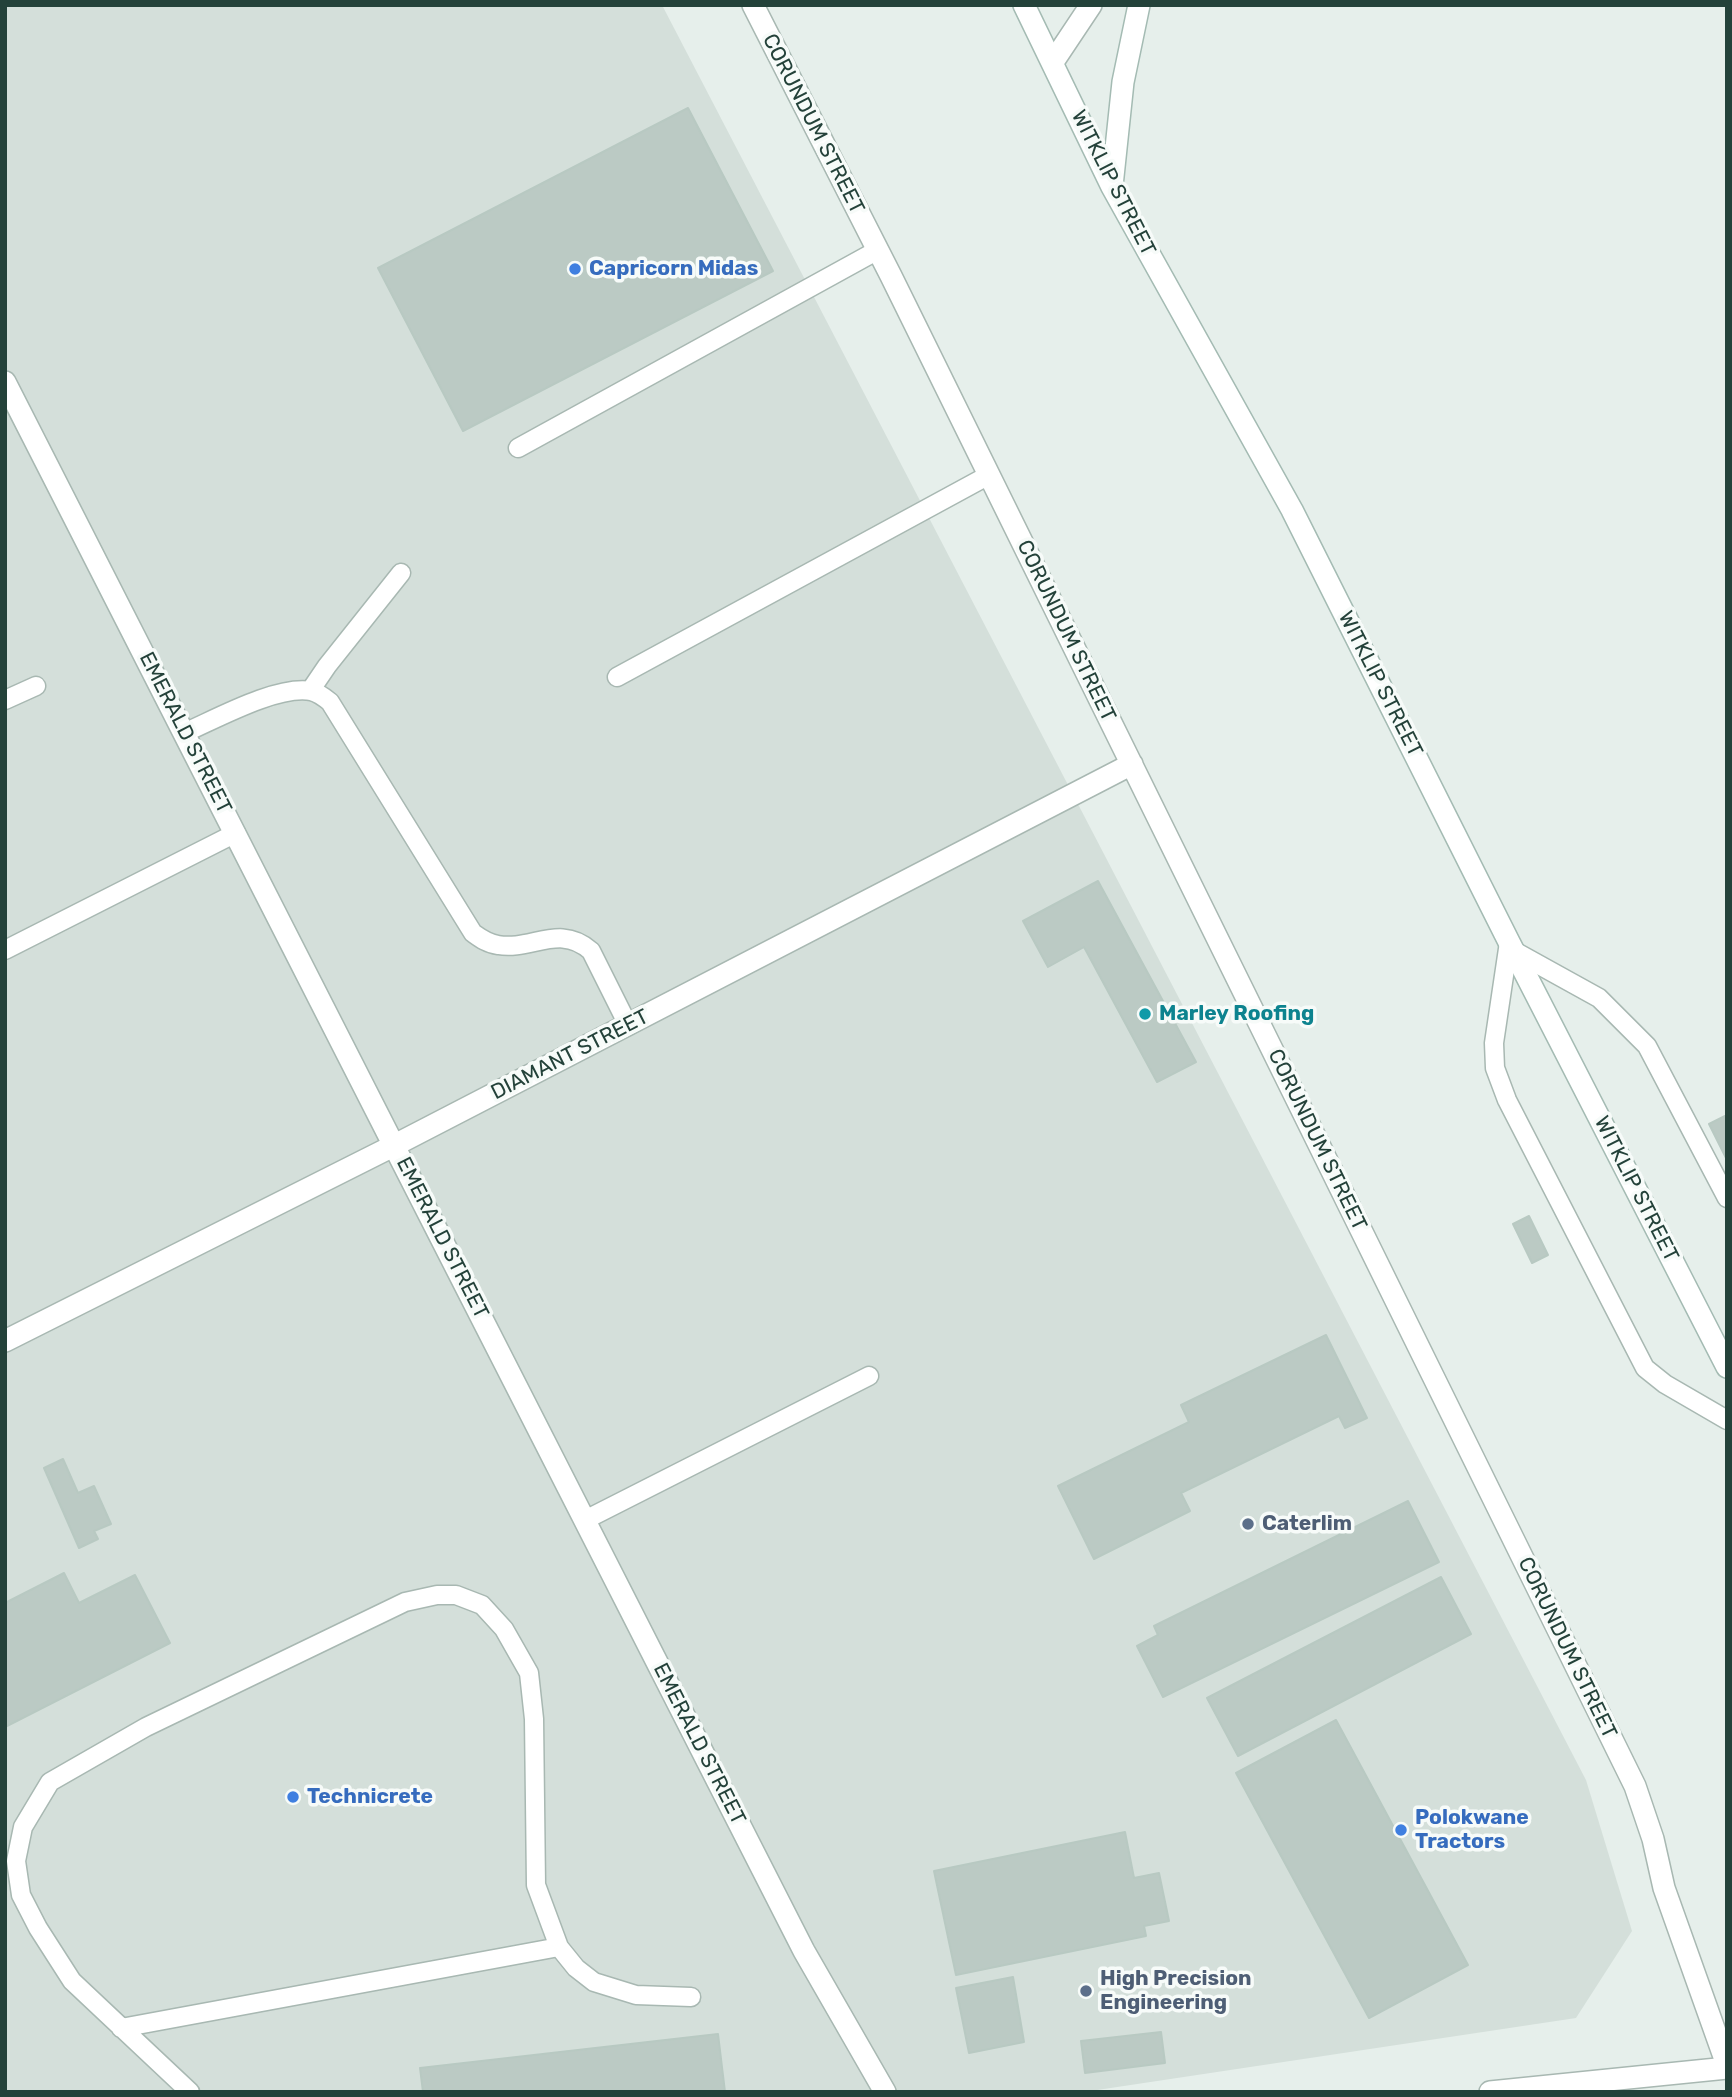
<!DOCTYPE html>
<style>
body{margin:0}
#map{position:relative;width:1732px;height:2097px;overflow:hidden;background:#e6efeb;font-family:Rubik,sans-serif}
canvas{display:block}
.frame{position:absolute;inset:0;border:7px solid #24423a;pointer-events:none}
</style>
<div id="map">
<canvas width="1732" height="2097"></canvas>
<div class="frame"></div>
</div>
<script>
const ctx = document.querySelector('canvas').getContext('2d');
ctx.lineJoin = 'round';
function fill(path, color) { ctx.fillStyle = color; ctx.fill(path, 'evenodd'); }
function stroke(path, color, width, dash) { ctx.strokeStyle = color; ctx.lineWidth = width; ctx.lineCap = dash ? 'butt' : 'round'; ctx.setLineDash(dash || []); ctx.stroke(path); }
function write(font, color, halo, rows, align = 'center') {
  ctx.font = font + ' Rubik,sans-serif'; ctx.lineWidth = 7; ctx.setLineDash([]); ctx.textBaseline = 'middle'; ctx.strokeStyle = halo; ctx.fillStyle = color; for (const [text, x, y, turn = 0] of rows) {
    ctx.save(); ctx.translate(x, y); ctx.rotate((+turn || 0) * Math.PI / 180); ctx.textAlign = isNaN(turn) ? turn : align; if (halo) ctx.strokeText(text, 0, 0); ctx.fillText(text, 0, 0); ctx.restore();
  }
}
fill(new Path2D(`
 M5,5h657l924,1775 46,151 -56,87 -492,74h-1079z`), '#d4dfda');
const building = new Path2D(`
 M688,108l85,163 -310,160 -85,-163z
 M1098,881l98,181 -39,20 -73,-135 -36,20 -25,-46z
 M1725,1116l2,4v40l-18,-36z
 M1529,1216l19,39 -16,8 -19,-39z
 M1326,1335l41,83 -22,10 -6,-12 -158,77 9,18 -96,48 -36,-73 131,-64 -8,-17z
 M63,1459l15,34 16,-7 17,38 -17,7 4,8 -19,9 -35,-80z
 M1408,1501l31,61 -276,135 -26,-51 21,-11 -4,-9z
 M64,1573l15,30 56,-28 35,68 -165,84v-124z
 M1441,1577l30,57 -233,122 -31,-58z
 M1336,1720l132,245 -99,53 -133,-245z
 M1125,1832l9,46 25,-5 10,48 -25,5 2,10 -190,39 -22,-104z
 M1013,1977l11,65 -55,11 -13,-65z
 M1161,2032l4,31 -80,10 -4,-32z
 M718,2034l7,58h-302l-3,-24z`);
fill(building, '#bbcac4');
stroke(building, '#b8c9c2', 2);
const service = new Path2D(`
 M518,448l360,-198
 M617,677l372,-202
 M310,691l17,-25 74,-93
 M5,700l31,-14
 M184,733c32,-14 93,-48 127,-42 8,2 13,6 19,11l143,231c7,5 15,11 25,12 33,6 62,-22 93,6l37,74
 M1509,942l-15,101 1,25 12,32 138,268 20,16 62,36
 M5,950l231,-117
 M1514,951l85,47 48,48 80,152
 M585,1520l284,-144
 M121,2028l438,-81
 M190,2092l-118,-111 -34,-53 -17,-33 -5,-34 7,-34 27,-45 96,-55 259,-125 32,-7h19l26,10 22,24 25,44 5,46 2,166 23,62 17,21 18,14 42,13 55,2`);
const minor = new Path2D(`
 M753,5l138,271 744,1510 18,53 11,49 63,177
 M1053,62l38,-57
 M5,382l799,1569 81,141
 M5,1341l390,-196 737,-381`);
const tertiary = new Path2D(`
 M1490,2092l237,-24`);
const secondary = new Path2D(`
 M1024,5l88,182 180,323 217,432 218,425
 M1112,186l11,-104 16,-77`);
stroke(service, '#a8b8b2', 21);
stroke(minor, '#a8b8b2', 24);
stroke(tertiary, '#a8b8b2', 24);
stroke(secondary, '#a4bbb3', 24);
stroke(service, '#fff', 18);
stroke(minor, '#fff', 21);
stroke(tertiary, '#fff', 21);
stroke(secondary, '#fff', 21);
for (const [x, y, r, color] of [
 [575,269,7,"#3f7fe0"],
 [1145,1014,7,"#0f9aa8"],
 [1248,1524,7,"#5c6f8a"],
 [293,1797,7,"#3f7fe0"],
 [1401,1830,7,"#3f7fe0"],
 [1086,1991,7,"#5c6f8a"]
]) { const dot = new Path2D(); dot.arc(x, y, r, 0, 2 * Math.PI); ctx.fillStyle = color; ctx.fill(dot); stroke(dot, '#f7fbf9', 2.5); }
write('21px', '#24423a', '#f7fbf9', [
 ["CORUNDUM STREET",813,124,63],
 ["WITKLIP STREET",1113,183,63],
 ["CORUNDUM STREET",1066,631,64],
 ["WITKLIP STREET",1380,684,63],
 ["EMERALD STREET",185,733,63],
 ["DIAMANT STREET",570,1055,-27],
 ["CORUNDUM STREET",1317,1140,64],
 ["WITKLIP STREET",1636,1189,63],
 ["EMERALD STREET",442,1238,63],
 ["CORUNDUM STREET",1567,1648,64],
 ["EMERALD STREET",699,1744,63]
]);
write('bold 21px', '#366cbe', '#f7fbf9', [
 ["Capricorn Midas",589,269],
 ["Technicrete",307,1797],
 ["Polokwane",1415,1818],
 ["Tractors",1415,1842]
], 'left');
write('bold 21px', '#0d838f', '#f7fbf9', [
 ["Marley Roofing",1159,1014]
], 'left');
write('bold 21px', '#4e5e75', '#f7fbf9', [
 ["Caterlim",1262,1524],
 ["High Precision",1100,1979],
 ["Engineering",1100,2003]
], 'left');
</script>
